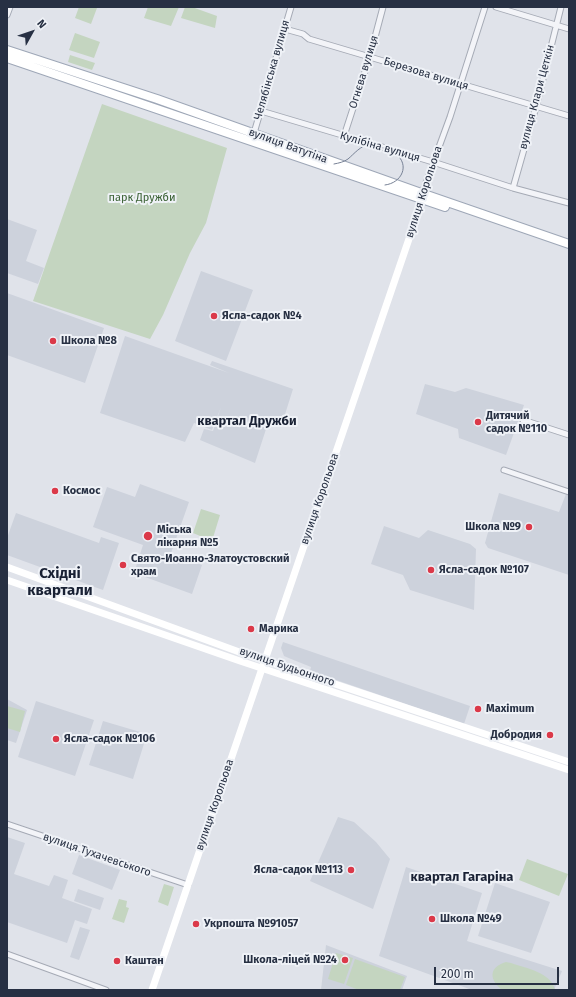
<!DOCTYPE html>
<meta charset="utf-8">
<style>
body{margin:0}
#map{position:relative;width:576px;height:997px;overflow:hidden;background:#e0e3ea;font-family:"Fira Sans",sans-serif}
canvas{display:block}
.frame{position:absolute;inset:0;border:8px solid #273043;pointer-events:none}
.north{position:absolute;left:12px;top:12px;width:40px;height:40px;-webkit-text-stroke:3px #eff2f7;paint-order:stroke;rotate:50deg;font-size:11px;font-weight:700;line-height:16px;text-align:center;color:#273043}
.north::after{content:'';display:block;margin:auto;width:14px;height:18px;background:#273043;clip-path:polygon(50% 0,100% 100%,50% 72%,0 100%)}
.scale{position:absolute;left:434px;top:967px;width:125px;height:18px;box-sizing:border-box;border:2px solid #273043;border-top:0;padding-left:5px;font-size:12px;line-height:14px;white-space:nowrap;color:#273043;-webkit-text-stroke:3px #eff2f7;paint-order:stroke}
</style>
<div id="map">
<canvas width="576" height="997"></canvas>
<div class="frame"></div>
<div class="north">N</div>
<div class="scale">200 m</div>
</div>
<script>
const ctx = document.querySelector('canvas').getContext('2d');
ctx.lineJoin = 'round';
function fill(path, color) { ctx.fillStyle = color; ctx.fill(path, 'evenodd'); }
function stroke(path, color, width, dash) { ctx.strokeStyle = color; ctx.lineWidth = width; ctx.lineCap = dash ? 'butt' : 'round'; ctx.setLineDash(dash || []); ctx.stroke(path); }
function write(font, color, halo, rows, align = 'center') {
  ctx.font = font + ' "Fira Sans",sans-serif'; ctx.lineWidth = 4; ctx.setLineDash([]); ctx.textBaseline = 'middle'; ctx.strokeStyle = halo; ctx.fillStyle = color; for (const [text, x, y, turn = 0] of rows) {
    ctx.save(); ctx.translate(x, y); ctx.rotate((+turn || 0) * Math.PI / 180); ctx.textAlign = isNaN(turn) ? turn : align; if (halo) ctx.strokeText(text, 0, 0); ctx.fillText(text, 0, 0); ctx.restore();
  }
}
fill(new Path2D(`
 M7,219l30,11 -11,31 18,7 -6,16 -31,-11z
 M201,271l52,19 -27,71 -51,-20z
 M7,293l97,35 -19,55 -78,-28z
 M125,336l104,37 -19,-8 2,-4 81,28 -12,38 -13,-4 -13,40 -55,-23 4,-11 9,2 8,-24 -9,23 -18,-7 -9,19 -85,-29z
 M425,384l30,8 11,-4 58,17 -18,50 -47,-17 -1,-9 -42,-15z
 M140,484l49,18 -18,51 31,12 -10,29 -58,-21 9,-28 -50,-18 14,-40 28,10z
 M499,493l60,19 7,-18 3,1v80l-81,-27 -3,-5z
 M16,513l83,30 2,-6 18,6 -16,47 -96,-35v-17z
 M384,526l35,12 9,-8 42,14 6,5 -2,61 -64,-20 -7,-15 -32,-11z
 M283,642l187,64 -6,18 -154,-53 1,-4 -20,-8 -7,-3 -3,-8z
 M7,699l20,11 -11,33 -9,-3z
 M36,701l58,19 -19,56 -57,-19z
 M103,721l44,13 -14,45 -44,-14z
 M338,817l16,5 22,20 14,17 -17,50 -63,-28z
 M7,837l18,6 -11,31 35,12 5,-11 14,5 -6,18 30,11 -5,15 -12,-4 -8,23 -60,-21z
 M79,855l41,15 -8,20 -40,-16z
 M406,867l76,26 -15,48 95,30 -8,19h-82l-93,-34z
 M495,883l55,19 -19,51 -53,-17z
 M78,889l26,9 -4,12 -26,-9z
 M80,927l10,3 -11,30 -9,-3z
 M326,945l81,31 -5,14h-81z`), '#cdd2dc');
fill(new Path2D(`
 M79,7l18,1 -6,16 -16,-6z
 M148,7h31l-8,19 -27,-8z
 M185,7h7l25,9 -2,12 -34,-10z
 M75,33l25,9 -6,16 -25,-8z
 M70,55l25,8 -3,7 -24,-8z
 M102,104l125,44 -21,75 -16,30 -27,62 -13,24 -117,-38z
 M201,509l19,6 -8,26 -19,-8z
 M7,706l18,5 -5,21 -13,-4z
 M527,859l41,15 -9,22 -40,-16z
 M164,884l10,3 -6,19 -10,-4z
 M119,899l8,2 -1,6 3,1 -5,15 -12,-4z
 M336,953l17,5 -9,26 -16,-5z
 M355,959l50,18 -5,13h-41l-13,-5z
 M506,962l5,1c15,5 41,10 44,27l-54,-1c-12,-10 -12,-22 5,-27z`), '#c4d5c0');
const street = new Path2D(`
 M496,7l73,22
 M7,15l3,-8
 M285,29l18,5 6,5 260,77
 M261,111l172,51 80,26 56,15
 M254,133l37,-126
 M344,136l26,-80 13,-49
 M513,188l23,-81 25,-100
 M424,194v-6l26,-71 35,-110
 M523,420l46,15
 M504,470l65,22
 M7,824l181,61
 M7,954l99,36`);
const primary = new Path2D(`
 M7,50l150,49 267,95 145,50
 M7,58l438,149`);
stroke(street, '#a5aab5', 7);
stroke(primary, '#9ea7b7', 10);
stroke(street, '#f3f4f8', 5);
stroke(new Path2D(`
 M7,567l235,86 327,109
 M7,580l233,81 329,109
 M152,990l272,-795`), '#fff', 7);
stroke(primary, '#fff', 8);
stroke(new Path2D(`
 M334,164c5,-1 10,-2 14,-5 6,-5 13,-14 21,-14 6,0 23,5 27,9 14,11 6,29 -11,31`), '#778195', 1);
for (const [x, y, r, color] of [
 [214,316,4,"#db3949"],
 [53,341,4,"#db3949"],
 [478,422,4,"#db3949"],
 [55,491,4,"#db3949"],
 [529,527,4,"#db3949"],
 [148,536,5,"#db3949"],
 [123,565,4,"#db3949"],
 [431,570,4,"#db3949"],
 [251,629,4,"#db3949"],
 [478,709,4,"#db3949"],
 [550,735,4,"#db3949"],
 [56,739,4,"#db3949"],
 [351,870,4,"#db3949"],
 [432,919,4,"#db3949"],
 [196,924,4,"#db3949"],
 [345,960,4,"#db3949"],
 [117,961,4,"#db3949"]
]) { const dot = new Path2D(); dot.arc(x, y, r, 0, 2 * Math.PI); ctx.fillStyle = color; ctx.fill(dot); stroke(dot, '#eff2f7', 1.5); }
write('11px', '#273043', '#eff2f7', [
 ["Челябінська вулиця",272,70,-74],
 ["Огнєва вулиця",364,72,-73],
 ["Березова вулиця",426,74,17],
 ["вулиця Клари Цеткін",537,97,-75],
 ["вулиця Ватутіна",288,146,20],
 ["Кулібіна вулиця",380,147,16],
 ["вулиця Корольова",424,192,-72],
 ["вулиця Корольова",320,499,-71],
 ["вулиця Будьонного",287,667,19],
 ["вулиця Корольова",215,805,-71],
 ["вулиця Тухачевського",97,855,19]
]);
write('11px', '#396033', '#eff2f7', [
 ["парк Дружби",142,198]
]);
write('bold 11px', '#273043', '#eff2f7', [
 ["Ясла-садок №4",222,316],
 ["Школа №8",61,341],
 ["Дитячий",486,416],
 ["садок №110",486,429],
 ["Космос",63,491],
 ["Школа №9",521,527,"right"],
 ["Міська",157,530],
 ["лікарня №5",157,543],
 ["Свято-Иоанно-Златоустовский",131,559],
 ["храм",131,572],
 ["Ясла-садок №107",439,570],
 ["Марика",259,629],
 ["Maximum",486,709],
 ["Добродия",542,735,"right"],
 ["Ясла-садок №106",64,739],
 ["Ясла-садок №113",343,870,"right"],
 ["Школа №49",440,919],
 ["Укрпошта №91057",204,924],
 ["Школа-ліцей №24",337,960,"right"],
 ["Каштан",125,961]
], 'left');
write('bold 13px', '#192134', '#eff2f7', [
 ["квартал Дружби",247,421],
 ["квартал Гагаріна",462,877]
]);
write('bold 15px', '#192134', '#eff2f7', [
 ["Східні",60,574],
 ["квартали",60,591]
]);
</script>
